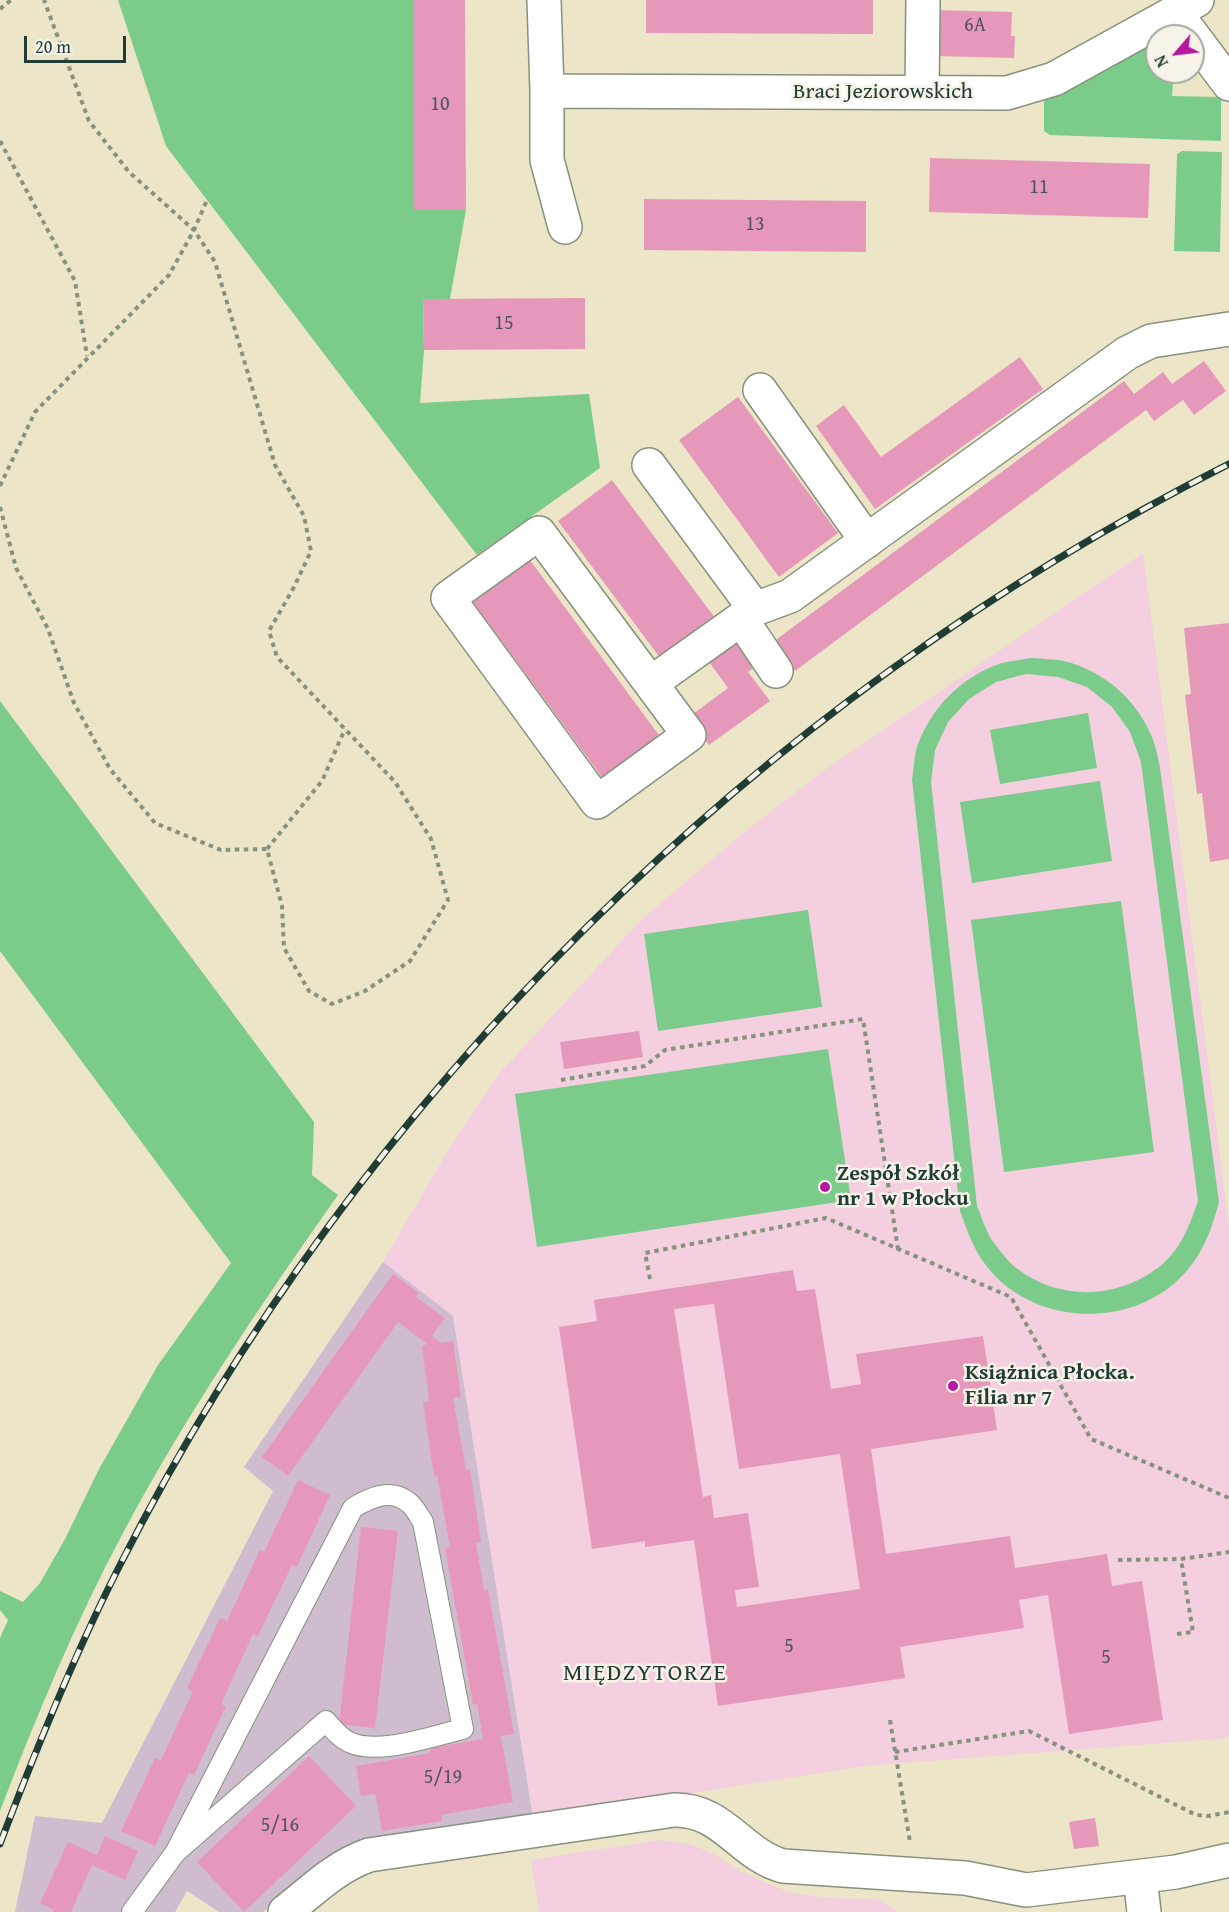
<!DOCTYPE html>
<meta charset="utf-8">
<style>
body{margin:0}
#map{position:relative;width:1229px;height:1912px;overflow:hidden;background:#ede5c8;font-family:"Gentium Book Plus",serif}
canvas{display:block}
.north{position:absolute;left:1145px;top:24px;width:60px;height:60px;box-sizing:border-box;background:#f7f3e8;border:2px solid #a1aaa0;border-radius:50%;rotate:242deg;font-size:16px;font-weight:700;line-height:24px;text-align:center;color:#1f3d34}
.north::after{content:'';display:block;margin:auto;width:21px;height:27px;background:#b5179e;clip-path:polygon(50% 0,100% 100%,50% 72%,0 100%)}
.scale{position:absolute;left:24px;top:36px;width:102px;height:27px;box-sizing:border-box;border:3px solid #1f3d34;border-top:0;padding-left:8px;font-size:18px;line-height:21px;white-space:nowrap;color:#1f3d34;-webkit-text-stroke:4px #f7f3e8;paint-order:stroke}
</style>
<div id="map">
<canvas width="1229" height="1912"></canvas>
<div class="north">N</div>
<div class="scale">20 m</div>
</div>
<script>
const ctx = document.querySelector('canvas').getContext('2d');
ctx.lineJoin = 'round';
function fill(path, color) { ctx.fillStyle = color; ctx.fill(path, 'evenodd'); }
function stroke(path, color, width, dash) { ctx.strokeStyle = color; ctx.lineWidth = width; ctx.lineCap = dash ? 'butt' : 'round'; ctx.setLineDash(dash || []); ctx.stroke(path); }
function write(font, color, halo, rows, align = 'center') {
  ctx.font = font + ' "Gentium Book Plus",serif'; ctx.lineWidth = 5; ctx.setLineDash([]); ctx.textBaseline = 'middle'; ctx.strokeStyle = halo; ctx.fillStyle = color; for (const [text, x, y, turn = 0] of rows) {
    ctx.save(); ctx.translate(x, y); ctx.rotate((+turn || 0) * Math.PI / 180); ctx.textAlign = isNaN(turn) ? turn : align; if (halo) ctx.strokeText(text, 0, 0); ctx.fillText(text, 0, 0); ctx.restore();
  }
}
fill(new Path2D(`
 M1143,553l86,674v511l-364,28 -332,52 -80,-502 -70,-54 67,-115 47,-71 145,-157 100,-85 81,-63z
 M660,1840l29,4 23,9 28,18 48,21 40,6 49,1 21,13h-359l-8,-52z`), '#f3cfe0');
fill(new Path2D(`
 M383,1262l70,54 80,502 -182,28 -88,66h-44l-32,-21 -12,21h-160l20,-96 67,7 171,-332 -29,-24z`), '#cfbdcf');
fill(new Path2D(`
 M118,0h296v210h52l-16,89h-27l1,51 -4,53 169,-9 11,74 -123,87 -311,-409z
 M1157,40v32h17l-2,24 49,1v44l-171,-6 -6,-4v-30l107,-60z
 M1182,151l40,1 -2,100 -46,-1 3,-97z
 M1031,658c11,1 23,1 33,3 40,10 72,38 88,76 4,10 6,21 8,31l59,434c-8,30 -18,57 -42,79 -54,49 -148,43 -192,-17 -12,-16 -18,-34 -25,-53l-48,-432c2,-10 2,-22 5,-32 14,-39 43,-69 82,-83 10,-3 22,-4 32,-6zM1026,674l32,3 29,10 25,20 18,25 11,30 57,439c-8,24 -18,50 -39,66 -41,32 -98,34 -140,3 -9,-6 -18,-18 -25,-27 -8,-10 -12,-26 -17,-37l-46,-424 4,-32 13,-28 21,-23 27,-17z
 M0,701l314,421 -2,53 26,20c-77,109 -152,220 -215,338 -47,88 -87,184 -123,278v-173l8,-18 -8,-10v-19l23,11 17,-19 25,-44 33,-68 60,-106 73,-102 -231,-312z
 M1088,713l9,55 -97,16 -10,-54z
 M1100,781l12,80 -140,22 -12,-81z
 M1121,901l33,251 -150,20 -33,-252z
 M808,910l14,97 -164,24 -14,-97z
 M828,1049l23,151 -314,47 -22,-153z`), '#7bcb8b');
fill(new Path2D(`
 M414,0h51l1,210h-52z
 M646,0h227v34l-227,-1z
 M935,10l77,2 -1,24h4l-1,22 -80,-2z
 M930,158l220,6 -2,54 -219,-6z
 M644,199l222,2v51l-222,-2z
 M585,298v51l-161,1 -1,-51z
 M1020,357l23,32 -168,120 -59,-83 28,-21 37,52z
 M1204,361l22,30 -32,24 -11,-15 -29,21 -8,-11 -351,261 -22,-29 351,-261 10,13 29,-22 9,12z
 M738,397l100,136 -59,44 -100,-137z
 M612,480l103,138 -54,41 -103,-138z
 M530,560l131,178 -57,42 -131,-178z
 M1229,623v236l-19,3 -8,-69 -5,1 -12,-99 6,-1 -7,-66z
 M737,637l20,28 -9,7 22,29 -61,44 -20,-28 39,-29 -21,-29z
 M639,1031l4,26 -79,12 -4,-27z
 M793,1270l4,21 18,-2 16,100 30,-5 -5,-30 127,-18 14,94 -126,19 15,105 124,-18 5,32 92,-14 5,32 30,-5 21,139 -94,14 -21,-139 -29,5 5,28 -124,19 5,31 -187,28 -24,-166 -49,7v-6l-53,8 -33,-222 38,-6 -3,-21zM714,1304l25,165 101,-15 20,135 -123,18 -2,-17 24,-3 -11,-74 -34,5 -3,-23 -8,2 -29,-188z
 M393,1274l26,19 -3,4 29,21 -13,18 9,7 12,-2 8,56 -8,1 13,72 4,-1 11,73 -5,1 8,47 4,-1 26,145 -13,2 12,66 -72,13 1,6 -60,10 -7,-37 -14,2 -5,-30 74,-13v-5l53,-9 -6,-35 -4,1 -28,-157 5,-1 -13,-72 -3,1 -11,-73 6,-2 -7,-55 5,-2 -29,-22 -110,154 -26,-19z
 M298,1480l32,15 -33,72 -5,-2 -34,71 -5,-2 -32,70 5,2 -32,69 -5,-2 -34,73 -34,-15 34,-73 6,2 32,-69 -6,-3 33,-70 7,3 33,-71 4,2z
 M361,1527l37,4 -23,197 -36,-4z
 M309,1756l47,50 -112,106 -47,-50z
 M1095,1818l4,28 -25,3 -5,-27z
 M105,1836l33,15 -13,29 -33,-15 -21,47h-18l1,-2 -14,-7 28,-61 29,13z`), '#e698bb');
const lane = new Path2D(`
 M132,1912l43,-59 178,-345c16,-10 37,-20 55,-6 6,4 11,14 15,20l40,207c-31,7 -85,27 -114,13 -9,-4 -16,-13 -23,-21l-151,132`);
const street = new Path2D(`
 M544,0l3,91v69l18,67
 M1175,12l54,72
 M547,91l460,2 47,-14 143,-79
 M922,92l1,-92
 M760,390l107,151
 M649,465l106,144
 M539,533l150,202 -92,67 -149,-204z
 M741,619l35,52
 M651,683l104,-74 35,-13 337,-243 24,-12 78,-12
 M1140,1877l4,35
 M285,1912c28,-22 50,-45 84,-57l305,-45c49,-1 66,44 109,56l182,12 61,12 150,-18 53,-12`);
stroke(lane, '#86917e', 22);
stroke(street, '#86917e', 36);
stroke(new Path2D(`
 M0,9l11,-9
 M0,141l75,140 12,75
 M0,486l35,-74 134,-137 25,-45 13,-30
 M0,507l16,61 32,61 26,74 36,66 45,54 66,27 46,-1 15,57 2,42 25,43 23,13 33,-13 45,-30 38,-61 -17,-61 -36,-57 -118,-125 -8,-26 25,-44 17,-36 -7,-35 -29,-51 -60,-203 -21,-32 -65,-58 -40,-51 -45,-121
 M267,849l55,-68 23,-52
 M561,1080l84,-14 20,-16 198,-31 35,230
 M650,1279l-5,-26 181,-35 185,79 80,142 138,59
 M1118,1560l63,-1 48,-7
 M1177,1634l16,-2 -12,-73
 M890,1720l20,122
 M895,1752l134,-21 167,84 12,1 21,-4`), '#86917e', 4, [4.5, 4.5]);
stroke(lane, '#fff', 20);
stroke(street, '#fff', 33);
const rail = new Path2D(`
 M0,1844c36,-95 74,-189 120,-279 239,-472 637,-863 1109,-1101`);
stroke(rail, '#1f3d34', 7);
stroke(rail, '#f7f3e8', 4.5, [14]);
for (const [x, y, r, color] of [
 [825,1187,6,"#b5179e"],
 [953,1386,6,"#b5179e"]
]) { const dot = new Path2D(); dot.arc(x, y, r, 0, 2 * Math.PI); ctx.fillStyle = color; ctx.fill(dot); stroke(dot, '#f7f3e8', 2); }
write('20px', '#515456', null, [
 ["6A",975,26],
 ["10",440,105],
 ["11",1039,188],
 ["13",755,225],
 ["15",504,324],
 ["5",789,1647],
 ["5",1106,1658],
 ["5/19",443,1778],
 ["5/16",280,1826]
]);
write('22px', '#1f3d34', '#f7f3e8', [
 ["Braci Jeziorowskich",883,92]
]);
write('bold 22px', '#1f3d34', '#f7f3e8', [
 ["Zespół Szkół",837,1174],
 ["nr 1 w Płocku",837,1199],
 ["Książnica Płocka.",965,1373],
 ["Filia nr 7",965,1398]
], 'left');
ctx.letterSpacing = '1.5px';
write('24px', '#1f3d34', '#f7f3e8', [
 ["MIĘDZYTORZE",645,1674]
]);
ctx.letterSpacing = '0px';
</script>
